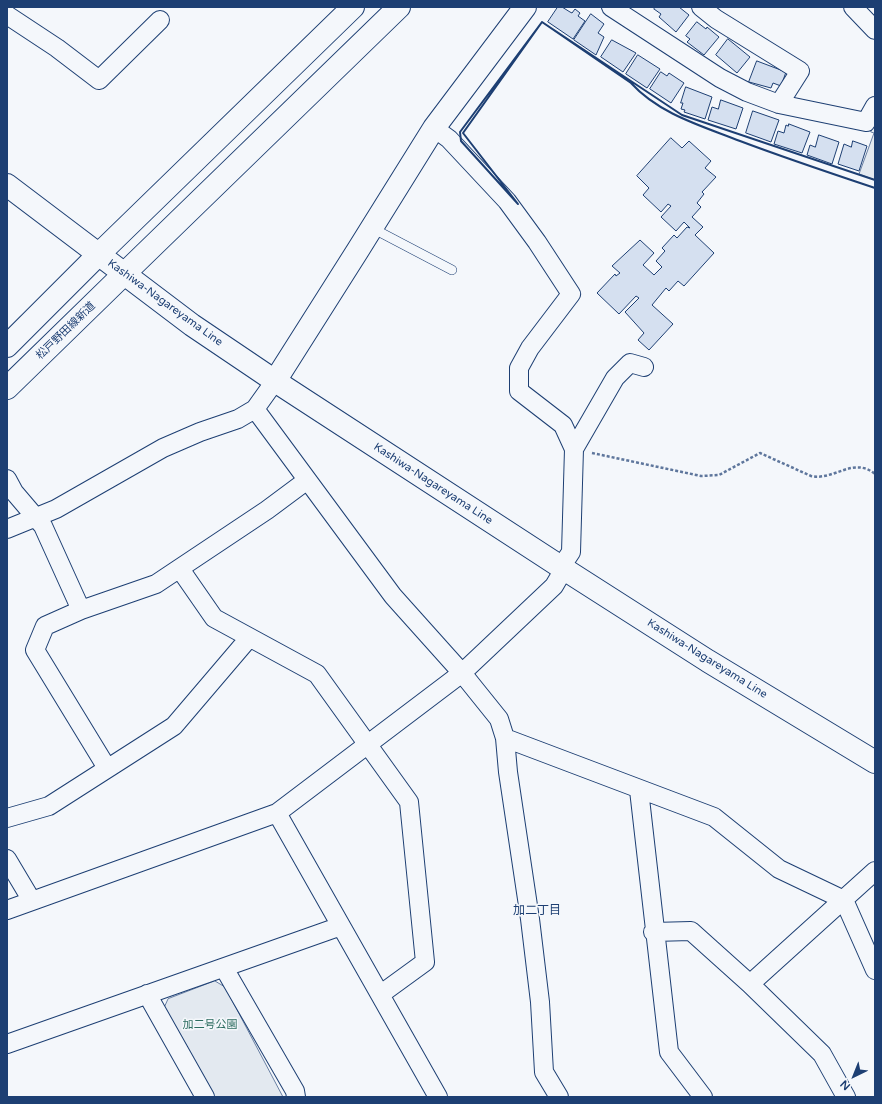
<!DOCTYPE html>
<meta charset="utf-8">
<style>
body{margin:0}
#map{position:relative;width:882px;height:1104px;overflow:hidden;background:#f4f7fb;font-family:"Varela Round",sans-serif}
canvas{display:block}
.frame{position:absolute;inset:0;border:8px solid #1d3f73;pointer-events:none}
.north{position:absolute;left:834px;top:1056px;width:40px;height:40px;-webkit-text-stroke:3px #f4f7fb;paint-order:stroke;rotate:223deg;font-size:11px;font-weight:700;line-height:16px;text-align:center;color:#1d3f73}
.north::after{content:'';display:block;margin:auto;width:14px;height:18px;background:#1d3f73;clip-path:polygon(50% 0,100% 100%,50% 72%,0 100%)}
</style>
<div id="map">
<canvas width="882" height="1104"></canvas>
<div class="frame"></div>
<div class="north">N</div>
</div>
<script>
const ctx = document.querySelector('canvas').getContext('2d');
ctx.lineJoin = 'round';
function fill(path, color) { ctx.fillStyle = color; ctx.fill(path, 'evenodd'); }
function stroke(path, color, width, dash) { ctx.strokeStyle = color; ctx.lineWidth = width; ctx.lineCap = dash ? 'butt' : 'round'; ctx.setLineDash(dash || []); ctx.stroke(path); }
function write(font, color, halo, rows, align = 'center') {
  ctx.font = font + ' "Varela Round","Noto Sans JP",sans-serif'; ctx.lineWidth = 3; ctx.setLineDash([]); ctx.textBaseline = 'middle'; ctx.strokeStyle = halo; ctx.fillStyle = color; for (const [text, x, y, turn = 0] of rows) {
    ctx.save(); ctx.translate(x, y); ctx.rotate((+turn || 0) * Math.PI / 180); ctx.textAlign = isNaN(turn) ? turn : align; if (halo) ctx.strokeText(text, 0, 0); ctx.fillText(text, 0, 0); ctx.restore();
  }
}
const green = new Path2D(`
 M875,125v55l-16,-6 15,-41 -3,-1z
 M215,981l10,6 58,110h-70l-50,-87 5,-11z`);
fill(green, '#e3e9f0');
stroke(green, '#687fa3', 1);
const building = new Path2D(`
 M558,7h4l8,5 2,1 3,-4 5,4 -2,3 7,5 -12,18 -25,-17z
 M656,7h23l10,8 -13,17 -17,-15 2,-3 -7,-5z
 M591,14l13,10 -6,9 6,4 -8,18 -22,-15z
 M697,22l9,7 1,-2 12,10 -15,18 -17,-13 3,-3 -4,-3z
 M728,39l22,18 -13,16 -21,-18z
 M612,40l24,13 -13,19 -22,-15z
 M638,55l22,14 -13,19 -21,-14z
 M757,61l29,11 -5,14 -8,-3 -2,5 -22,-6z
 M661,72l6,4 2,-3 15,10 -13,20 -21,-14z
 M686,87l26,10 -7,22 -21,-7 1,-2 -4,-1 2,-6h-2z
 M721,100l22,8 -7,21 -28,-9 4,-13 6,2z
 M753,111l26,9 -8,22 -25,-9z
 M789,124l21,8 -8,21 -28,-9 4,-13 6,2 2,-8 2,1z
 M819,135l20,7 -7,22 -25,-9 3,-10 5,2z
 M671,138l11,10 7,-7 22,20 -6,7 11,9 -14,15 2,2 -7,9 4,4 -9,10 11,10 -8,8 19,18 -30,33 -6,-5 -9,10 -3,-3 -14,17 21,19 -24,26 -11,-10 6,-7 -19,-21 14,-14 -3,-2 -17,18 -22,-21 18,-19 1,2 4,-3 -8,-7 28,-26 14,13 -11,12 11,10 8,-8 -6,-6 9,-10 -3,-3 12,-13 3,3 10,-11 3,1 -6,-6 -8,9 -15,-14 10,-11 -3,-2 -7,8 -18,-17 6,-7 -12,-12z
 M853,141l14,5 -8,25 -21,-7 6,-20 7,3z`);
fill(building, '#d5e0f0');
stroke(building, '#1d3f73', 1);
const service = new Path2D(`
 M372,228l80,42`);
const minor = new Path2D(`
 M611,7l109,71 27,14 32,12 87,18 9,-16
 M701,7l15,12 84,52 -21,33
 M853,7l22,23
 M7,15l50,33 42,32 61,-60
 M434,128l15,11 58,62 30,41 34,52 -41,54 -11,20v23l44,34 11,24 -3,103 -10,15
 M255,409l138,187 69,77 37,46 6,19 3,34 22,147 10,83 4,70 15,25
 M574,449l41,-71 15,-15 14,4
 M7,479l7,13 29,34 38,84 75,-26 111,-74 39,-29
 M7,529l49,-20 107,-61 37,-16 38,-13 17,-10 20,-28
 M180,569l34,49 103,56 92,128 16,160 -44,32
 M81,610l-36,16 -10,24 72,118
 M505,738l209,79 65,52 65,31 31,70
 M639,790l30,262 34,45
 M277,813l161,284
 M7,818l42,-12 125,-80 75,-88
 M7,859l25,42
 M7,910l270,-97 185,-140 92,-87 10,-17
 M653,932l38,-1 59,53 72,70 24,43
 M224,968l71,123 1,6
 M750,984l125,-113
 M147,994l58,103
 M7,1044l334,-118`);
const tertiary = new Path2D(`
 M98,255l255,-248
 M124,274l275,-267
 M275,381l83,-131 76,-122 91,-121`);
const secondary = new Path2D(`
 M7,185l185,140 83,56 289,188 144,92 167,101`);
const primary = new Path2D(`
 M7,346l91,-91
 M7,388l117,-114`);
stroke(service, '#1d3f73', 10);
stroke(minor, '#1d3f73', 20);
stroke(tertiary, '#1d3f73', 24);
stroke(secondary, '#1d3f73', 24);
stroke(primary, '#1d3f73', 24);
stroke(new Path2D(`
 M592,453l109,23 18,-1 41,-22 51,23c23,5 42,-20 64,-2`), '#5e769c', 2.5, [3, 2]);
stroke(service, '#f4f7fb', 9);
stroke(minor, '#f4f7fb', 18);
stroke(tertiary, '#f4f7fb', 22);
stroke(secondary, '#f4f7fb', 22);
stroke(primary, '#f4f7fb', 22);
stroke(new Path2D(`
 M542,22l-79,111 55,71 -57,-63 -1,-9z
 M875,180l-193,-65 -140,-93 89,61c28,31 71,43 109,58 45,17 90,32 135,47`), '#1d3f73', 2);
write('11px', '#1d3f73', '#f4f7fb', [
 ["Kashiwa-Nagareyama Line",165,303,36],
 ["松戸野田線新道",66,331,-44],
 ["Kashiwa-Nagareyama Line",433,484,33],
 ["Kashiwa-Nagareyama Line",707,659,32]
]);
write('11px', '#2c6c60', '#f4f7fb', [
 ["加二号公園",210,1025]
]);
write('12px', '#1d3f73', '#f4f7fb', [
 ["加二丁目",537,911]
]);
</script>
